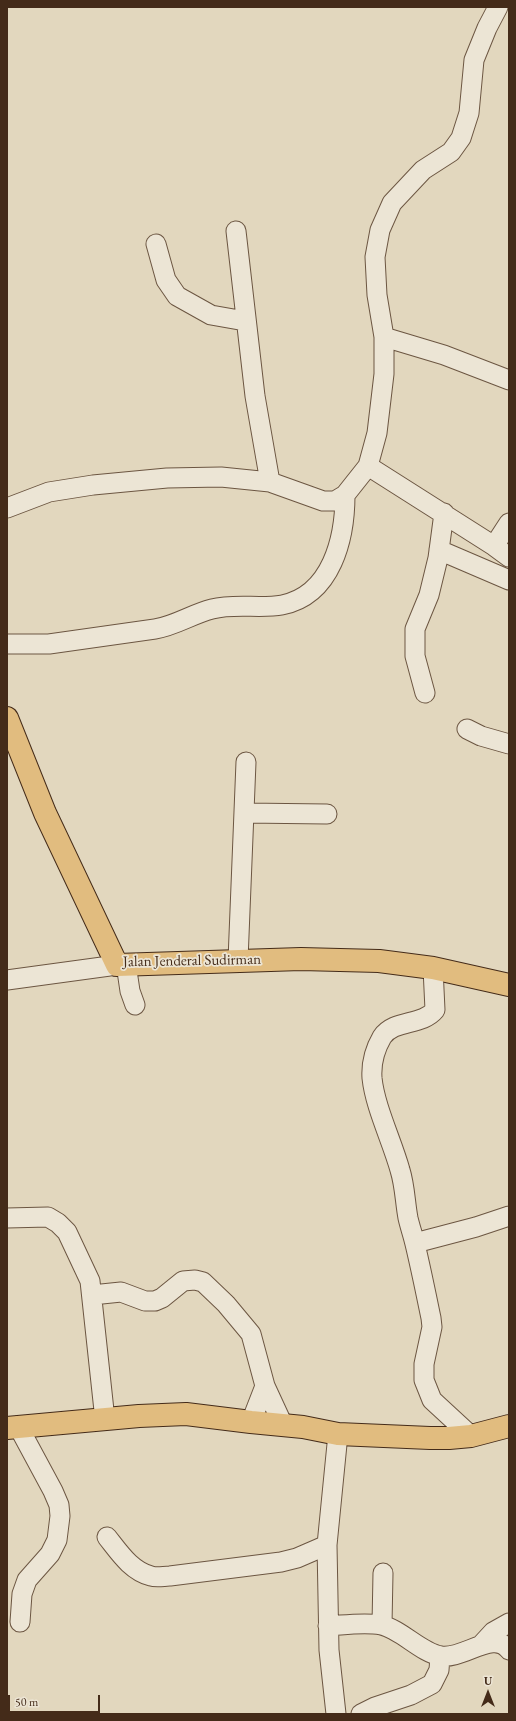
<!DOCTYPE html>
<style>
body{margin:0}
#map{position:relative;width:516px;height:1721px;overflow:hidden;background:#e2d7be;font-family:"EB Garamond",serif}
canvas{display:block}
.frame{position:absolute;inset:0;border:8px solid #442b19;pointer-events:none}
.north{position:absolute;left:468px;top:1673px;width:40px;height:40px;-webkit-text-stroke:3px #ece5d5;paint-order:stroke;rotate:0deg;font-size:11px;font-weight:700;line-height:16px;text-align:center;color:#442b19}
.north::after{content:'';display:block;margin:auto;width:14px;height:18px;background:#442b19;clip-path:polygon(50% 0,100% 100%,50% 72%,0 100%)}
.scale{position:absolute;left:8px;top:1695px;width:92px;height:18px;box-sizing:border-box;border:2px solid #442b19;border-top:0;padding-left:5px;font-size:12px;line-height:14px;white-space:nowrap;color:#442b19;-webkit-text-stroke:3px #ece5d5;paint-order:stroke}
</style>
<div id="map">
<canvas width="516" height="1721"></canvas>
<div class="frame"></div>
<div class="north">U</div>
<div class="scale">50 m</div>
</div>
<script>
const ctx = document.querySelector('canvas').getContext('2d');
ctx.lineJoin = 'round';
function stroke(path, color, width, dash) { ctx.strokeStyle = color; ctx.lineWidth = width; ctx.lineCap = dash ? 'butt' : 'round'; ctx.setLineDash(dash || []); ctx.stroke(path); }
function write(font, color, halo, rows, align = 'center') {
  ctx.font = font + ' "EB Garamond",serif'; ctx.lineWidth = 3.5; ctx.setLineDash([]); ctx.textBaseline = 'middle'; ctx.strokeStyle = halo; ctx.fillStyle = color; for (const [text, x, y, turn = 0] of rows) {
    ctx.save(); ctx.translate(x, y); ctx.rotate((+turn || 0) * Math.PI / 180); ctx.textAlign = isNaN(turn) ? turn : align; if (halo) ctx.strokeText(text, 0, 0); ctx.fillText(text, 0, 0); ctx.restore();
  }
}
const minor = new Path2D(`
 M236,231l19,165 15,86
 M156,244l10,36 11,16 34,19 34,6
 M384,337l60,18 65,25
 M368,466l126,80 15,11
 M7,508l42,-16 44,-7 74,-7 54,-1 49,5 53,19h12l10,-6 23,-29 9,-33 7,-59v-37l-7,-42 -2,-38 5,-27 12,-27 31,-33 28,-18 10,-14 8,-25 5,-53 13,-32 11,-21
 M494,546l15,-23
 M439,550l70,30
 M7,644h42l106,-15c20,-3 37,-15 57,-20 23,-6 48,0 70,-4 50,-10 63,-67 63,-110
 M425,693l-10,-37v-27l14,-34 9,-37 6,-45
 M467,729l14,7 28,8
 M245,813l82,1
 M238,960l8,-198
 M126,964l4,27 5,14
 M433,968l2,42c-13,16 -41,9 -53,27 -7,12 -11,26 -10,41 3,29 20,63 28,92 5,16 5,32 8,48 2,9 5,17 7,26 6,25 11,50 16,74l1,9 -8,37v16l8,20 39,36
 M7,980l110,-15
 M7,1218l41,-1 10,6 9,9 23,49 15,139
 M415,1243l61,-16 33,-11
 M92,1295l29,-3 24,9h10l7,-3 21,-17 12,-1 8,2 23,22 25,30 14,52 -14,36
 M265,1386l18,39
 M18,1426l35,65 6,14 1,11 -3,24 -7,14 -23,26 -5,14 -2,28
 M107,1537c12,15 24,34 44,39 6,2 13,0 19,0l111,-14 16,-4 30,-13
 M382,1625l1,-52
 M328,1626c17,-1 36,-4 53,-1 20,4 40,28 60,31 21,4 54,-27 68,-6
 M481,1645l12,-13 16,-9
 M336,1714l-7,-64 -2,-105 11,-111
 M361,1714l14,-7 36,-12 21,-11 7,-14 1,-14`);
const major = new Path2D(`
 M7,1428l132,-12 47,-2 65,8 52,5 35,7 92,4h19l22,-2 38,-10`);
const highway = new Path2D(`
 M7,718l38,95 72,152 184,-6 78,2 54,7 76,17`);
stroke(minor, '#6c5642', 21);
stroke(major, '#442b19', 24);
stroke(highway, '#442b19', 24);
stroke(minor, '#ece5d5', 19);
stroke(major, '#e1bc7f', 22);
stroke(highway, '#e1bc7f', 22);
write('15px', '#442b19', '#ece5d5', [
 ["Jalan Jenderal Sudirman",192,961,-1]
]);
</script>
